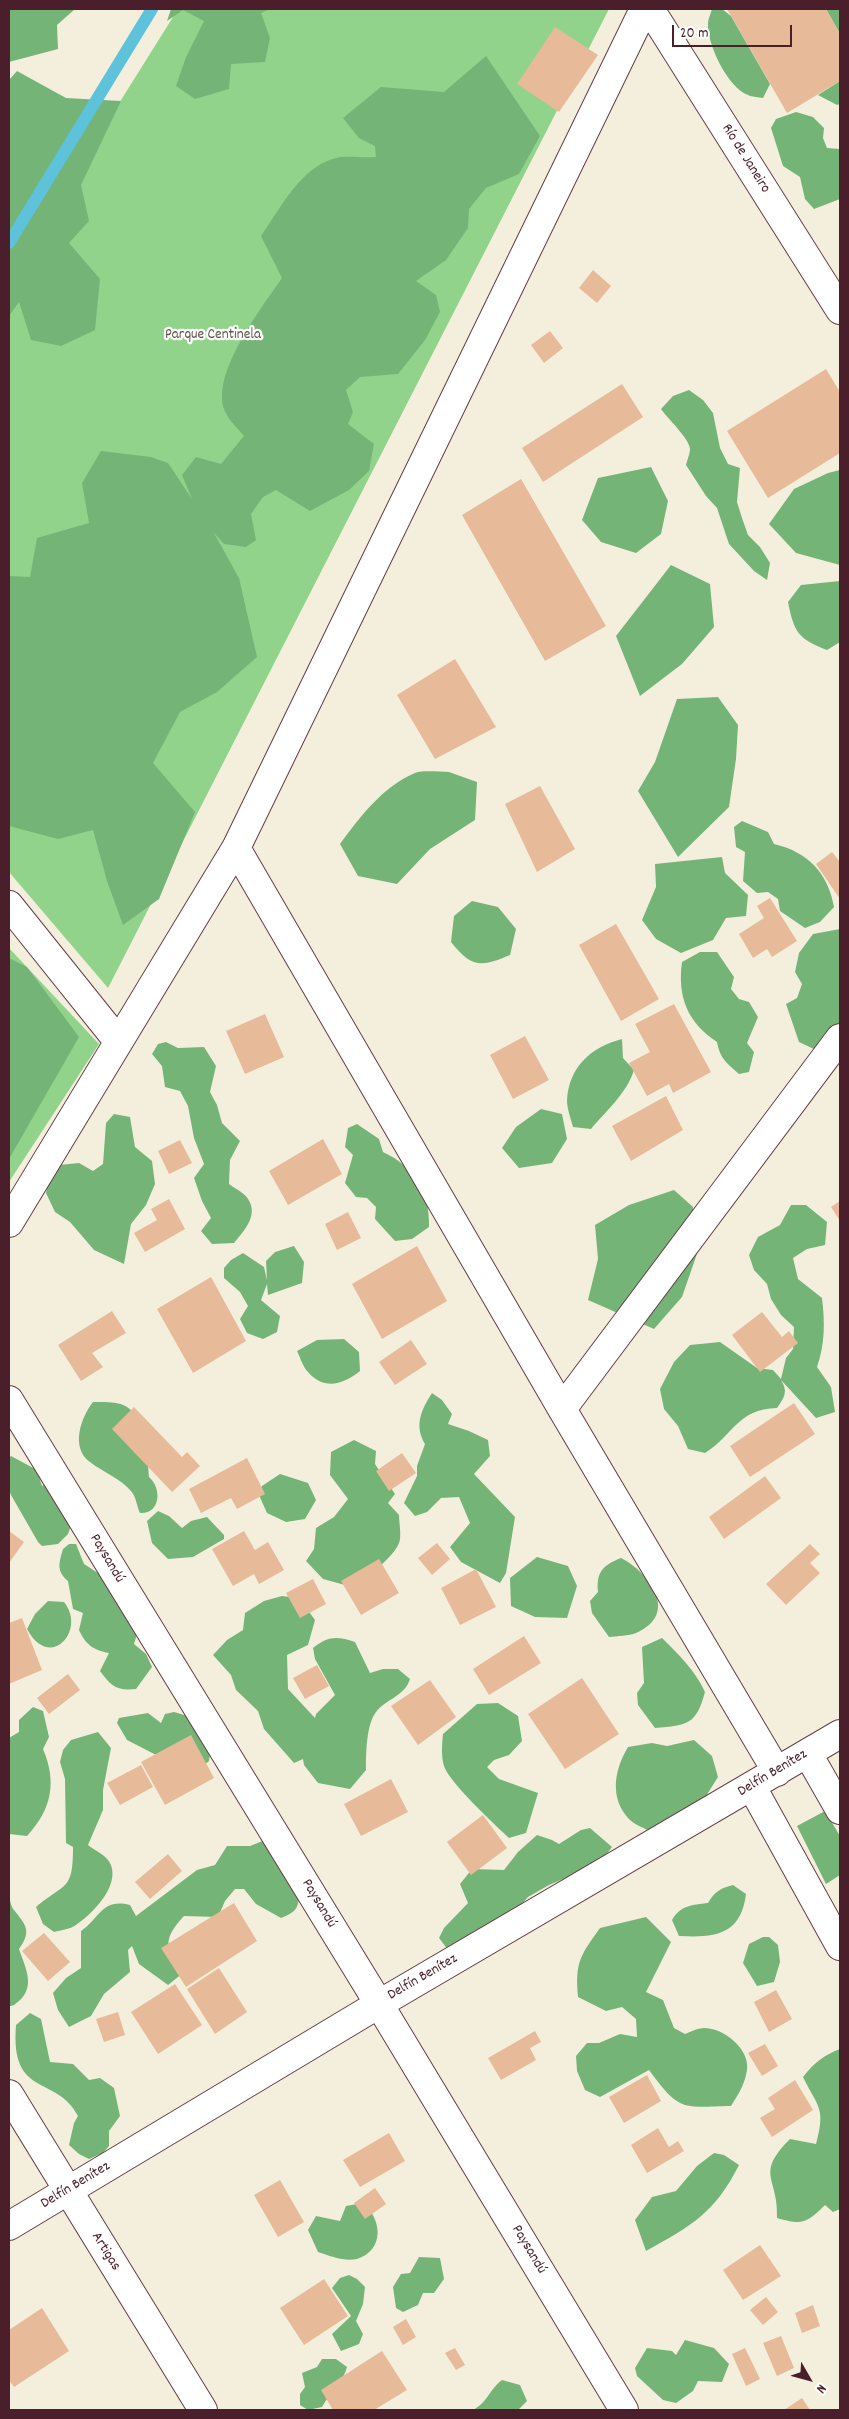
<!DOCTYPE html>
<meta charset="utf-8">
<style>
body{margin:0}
#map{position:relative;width:849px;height:2419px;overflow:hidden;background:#f4efdd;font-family:Dekko,sans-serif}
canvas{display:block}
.frame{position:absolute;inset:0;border:10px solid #4a1f2b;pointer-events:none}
.north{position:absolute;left:784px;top:2354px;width:50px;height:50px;-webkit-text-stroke:4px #fff;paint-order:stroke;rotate:128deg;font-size:14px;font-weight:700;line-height:20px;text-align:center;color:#4a1f2b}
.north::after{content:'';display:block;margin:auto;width:18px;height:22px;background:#4a1f2b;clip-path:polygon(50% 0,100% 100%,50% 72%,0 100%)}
.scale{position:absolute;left:672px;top:25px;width:120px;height:22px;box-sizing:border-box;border:2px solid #4a1f2b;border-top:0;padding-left:6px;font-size:15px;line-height:18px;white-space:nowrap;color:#4a1f2b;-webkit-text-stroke:4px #fff;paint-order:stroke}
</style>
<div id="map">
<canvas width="849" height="2419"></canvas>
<div class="frame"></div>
<div class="north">N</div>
<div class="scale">20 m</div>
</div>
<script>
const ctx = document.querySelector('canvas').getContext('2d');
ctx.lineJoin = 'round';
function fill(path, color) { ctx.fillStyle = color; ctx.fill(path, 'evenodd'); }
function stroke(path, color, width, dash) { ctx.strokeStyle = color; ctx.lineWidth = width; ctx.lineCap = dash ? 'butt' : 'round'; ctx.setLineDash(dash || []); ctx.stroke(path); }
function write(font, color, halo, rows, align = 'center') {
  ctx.font = font + ' Dekko,sans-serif'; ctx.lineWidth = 4.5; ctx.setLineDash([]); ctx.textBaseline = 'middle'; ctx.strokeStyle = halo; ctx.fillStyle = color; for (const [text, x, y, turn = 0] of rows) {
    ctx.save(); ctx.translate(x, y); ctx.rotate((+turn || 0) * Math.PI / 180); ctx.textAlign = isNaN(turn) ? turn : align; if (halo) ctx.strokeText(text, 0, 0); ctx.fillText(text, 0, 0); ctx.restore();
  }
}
fill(new Path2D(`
 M178,9h431l-501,979 -99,-116v-593z
 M9,948l90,96 -90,138z`), '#91d38b');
fill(new Path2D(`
 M9,9h66l-18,16 1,24 -49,13z
 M171,9h99l-9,4 9,25 -5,24 -34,2 -2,25 -34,10 -19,-13 10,-29 18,-36 -21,-11 -16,11z
 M712,9h10l9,7 39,68 -7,14c-4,-1 -11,-1 -15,-3 -20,-7 -41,-51 -40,-71 0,-5 3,-11 4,-15z
 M826,9h14v25z
 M486,56l54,80 -21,38 -33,14 -17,21 -1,19 -22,32 -30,21 20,14 4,17 -15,28 -27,34 -38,3 -14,13 7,22 -5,12 26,20 -5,27 -20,19 -39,21 -34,-21 -13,7 -12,17 5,26 -10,7 -22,-3 -10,-11 25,45 18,79 -40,35 -37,20 -27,51 42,49 -36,87 -36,26 -16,-44 -14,-51 -35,9 -49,-13v-250l21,1 7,-39 52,-15 -7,-40 19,-32 50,6 17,6 24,36 -10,-24 14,-18 25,7 23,-28c-5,-7 -13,-13 -17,-21 -22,-35 36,-109 55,-137l-21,-42c20,-28 41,-73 80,-79 11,-1 24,1 35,0l-1,-11 -16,-8 -16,-20 38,-31 63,5z
 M17,71l49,27 55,3 -40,84 8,36 -20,22 31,36 -5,51 -34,16 -30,-6 -12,-38 -10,14v-236z
 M840,81v23l-3,1 -19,-10z
 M796,112l17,5 11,11 -1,10 4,10 13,1v50l-26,10 -9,-10 -5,-22 -17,-11 -12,-38 5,-9z
 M689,390l14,10 10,13 7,35 8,16 12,4 -3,34 5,16 6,17 12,12 10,16 -3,17 -13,-9 -25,-27 -12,-36 -11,-12 -20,-31c1,-4 4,-12 4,-16 -1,-11 -22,-30 -29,-40l12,-13z
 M651,467l17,34 -7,33 -25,19 -35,-11 -19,-22 16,-42z
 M840,470v95l-44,-12 -27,-29 25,-35 34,-16z
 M671,565l39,19 4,43 -32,37 -42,32 -24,-60z
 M840,581v61l-13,8c-29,-11 -33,-18 -39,-48l13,-17z
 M718,697l20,28 -2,34 -7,48 -51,50 -40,-66 17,-29 22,-63z
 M449,772l28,10 -2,38 -45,29 -33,35 -39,-8 -18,-32c19,-26 43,-58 75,-71 9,-3 24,-1 34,-1z
 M742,821l26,11 6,12c34,8 54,29 60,63l-14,15 -15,6 -25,-17 -2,-12 -10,-7 -11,1 -14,-12 2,-29 -9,-5 -2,-20z
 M722,857l3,16 23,22 -2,21 -20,2 -13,22 -32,13 -25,-14 -14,-19 14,-33 -1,-23z
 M472,901l26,6 18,22 -6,26c-30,13 -39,12 -59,-13l3,-26z
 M840,929v108l-22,14 -19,-9 -13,-38 11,-6 5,-14 -7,-12 4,-19 14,-19z
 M700,952h17l17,25 -3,12 8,10 10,3 9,15 -11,26 7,9 -5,20 -10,2c-12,-11 -19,-15 -22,-32 -29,-19 -40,-45 -35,-80z
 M9,958l18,9 52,70 -70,122z
 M622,1039l1,19 11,12c-7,23 -28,41 -43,59l-18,-2c-2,-8 -6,-18 -6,-27 2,-33 24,-53 55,-61z
 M166,1042l12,6 26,-1 12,19 -6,26 7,13 5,18 18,18 -10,19 -1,24c5,4 16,9 19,15 11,16 -4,32 -14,44l-22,1 -11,-13 10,-13 -9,-17 -8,-23 10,-14 -10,-26 -6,-32 -8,-15 -15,-4 -3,-21 -10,-12 6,-10z
 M541,1109l21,5 5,25 -15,24 -33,5 -17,-20 14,-21z
 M114,1114l16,3 5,30 17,14 3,23 -9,21 -15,19 -7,40 -30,-14 -24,-28 -15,-10 -9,-19 3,-17 10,-11 20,-2 14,8 10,-7 3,-41z
 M357,1124l22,15 4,13c32,15 47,40 46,75l-17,12 -17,2 -20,-22 1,-12 -9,-9 -11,-1 -11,-14 8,-28 -8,-8 3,-19z
 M674,1190l19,17 5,44 -16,46 -28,32 -66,-29 10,-41 -3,-34 34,-20z
 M791,1205h15l21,17 -2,23 -18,4 -14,9 5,21 24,19c3,25 3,46 -5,69l14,20 4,25 -19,6 -35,-38c7,11 4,17 -4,28 -40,1 -43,27 -72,45l-17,-4 -10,-23 -14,-17 -4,-20 14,-27 16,-17 30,-3 37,26 16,2 8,9 5,-21 7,-9 1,-22 -13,-12 -10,-16 -4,-15 -13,-14 -5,-15 9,-18 22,-12z
 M294,1246l10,16 -2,21 -34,12 -1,-11 -6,16 19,16 -3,16 -14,7 -16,-6 -7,-14 8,-13 -8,-14 -16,-14v-10l7,-8 12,-7 21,14 3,13 -1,-19 9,-9z
 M344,1339l15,13 1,19c-16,13 -36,20 -52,1 -5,-5 -8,-15 -11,-21l20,-11z
 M432,1393l10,7 10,14 -4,10 21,7 19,9 2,16 -16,18 41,43 -9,56 -6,10 -39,-21 -11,-15 20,-24 -11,-26 -18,1 -14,14 -12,4 -11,-13 13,-27v-10l8,-22c-11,-18 -4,-34 7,-51z
 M93,1402c10,0 25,-1 34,5 17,10 21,51 22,70 13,11 12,37 -9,36 -3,-6 -4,-17 -9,-22 -10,-12 -28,-19 -41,-29 -20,-14 -9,-45 3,-60z
 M354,1440l22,11 -1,13 20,30 -7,9 11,12c0,7 2,16 1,24 -1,14 -32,37 -44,49l-33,-9 -17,-18 8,-12 2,-21 18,-11 14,-18 -18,-24 1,-23z
 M11,1456l26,14 5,16 8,-5 24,36 -6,17 -10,10 -16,2 -4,-4 -27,-47 -2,-6v-31z
 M280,1474l28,9 8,17 -11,19 -19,3 -19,-9 -9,-20 4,-7z
 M158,1511l11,5 13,12 9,-7 16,-4 17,18v4l-31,18 -25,2 -16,-16 -5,-22z
 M69,1544h7l8,20 17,11 40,46 -7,23 12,10 6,13 -16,22c-20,2 -25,-3 -36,-18l9,-18c-16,-3 -23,-8 -30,-23l4,-17 -10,-4 -5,-28c-12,-10 -9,-18 -5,-32z
 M537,1557l31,9 9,20 -10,32 -32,-1 -24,-11 -1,-28z
 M621,1558c29,15 59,56 15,75 -7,3 -19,3 -27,4l-17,-24 -2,-12 8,-9c-2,-20 5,-27 23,-34z
 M282,1596l17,2 16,22 -7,25 -21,10 1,34 27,29 1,-4 19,-19 -20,-36 -2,-11c15,-12 24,-12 42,-6l15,31 13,-4h15l12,10c-5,17 -24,20 -34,33 -10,13 -10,43 -10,58l-16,19 -32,-6 -14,-18 -1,-6 -9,4 -30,-34 -6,-18 -22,-21 -5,-15 -18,-20 14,-15 16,-10 2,-17 19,-12z
 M48,1601l16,1c23,28 -14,70 -37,27l8,-15z
 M662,1638c17,17 33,32 43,54 -9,33 -17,33 -50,36l-17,-23 -1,-12 7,-10 -2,-36z
 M498,1703l20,13 4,25 -13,14 -15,5 -7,7 12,12 39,14 -12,40 -17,5c-14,-13 -60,-56 -65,-72 -3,-10 -2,-22 -1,-32l34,-30z
 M33,1707l10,4 6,26 -6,12c14,33 9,60 -16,87l-18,-2v-96l10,-6v-12z
 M174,1712l17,5 20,29 -2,15 -12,10 -35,-13 -35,-18 -10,-17 2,-5 29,-5 13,10 4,-9z
 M98,1732l13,16 -8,42v20l-15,35c7,6 19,10 23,20 8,22 -18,48 -35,60 -5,4 -15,5 -22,7l-11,-8 -7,-17c30,-25 37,-16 37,-60l-7,-4 -1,-64 -5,-17 3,-12 8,-10z
 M694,1740l18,16 6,21 -17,27 -50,28c-6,-4 -16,-7 -21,-12 -21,-21 -16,-50 -2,-73l24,-4 15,3z
 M825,1811l15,25v39l-14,9 -29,-58z
 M590,1828l22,19 -12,16 -51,22 -21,12 -46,50 -33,4 -10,-13 5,-10 24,-25 -8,-19 12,-15 32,1 14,-18 19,-17 15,5 7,4 22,-14z
 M265,1840l35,49c-2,18 -1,22 -19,29l-25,-14 -12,-15h-9l-10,12 -7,16 -34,-1c-22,24 -19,32 -1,57l-15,12 -29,-21 -7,-18 -4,4 2,22 -26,22 -13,22 -22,11 -11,-17 -5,-17 13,-15 15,-10v-37c20,-14 21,-33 49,-26l6,11 61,-46 18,-5 12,-19h23z
 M733,1885l13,9c-5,41 -31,44 -67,42l-7,-16c9,-15 20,-15 36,-17 6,-11 13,-15 25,-18z
 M9,1895c1,5 2,12 5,15 12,15 18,21 5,39 6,18 17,37 0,52 -4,3 -5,5 -10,5z
 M646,1917l25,25 -25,50 17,8 11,28 11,6c5,-2 13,-6 19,-6 20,0 46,21 43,42 -2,14 -9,25 -16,36 -50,1 -51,6 -82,-36l-49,27 -15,-7 -8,-19 -1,-15 11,-13h12l21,-9 17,3 -1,-18 -14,-12 -16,4 -28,-14c-3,-35 2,-41 22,-69z
 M763,1937h6l9,8 2,17 -6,20 -17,4 -14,-23 6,-19z
 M30,2013l11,6 9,43 23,2 16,16 11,-2 14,10 6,28 -11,15v15l-6,7 -14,6 -10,-5 -10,-9 5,-22 4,-7c-22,-42 -68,-17 -62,-91z
 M840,2049v160l-7,3 -8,-7c-19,19 -23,20 -48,13 2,-41 -23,-43 13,-79l26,5c10,-37 2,-36 -13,-67 11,-14 21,-22 37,-28z
 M714,2153l10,2 15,10c-24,48 -48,61 -93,86l-11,-31 17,-23 24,-6 21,-25z
 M363,2203c19,16 22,47 -6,56 -12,3 -27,-3 -39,-7l-10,-22 8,-14 24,5 6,-15z
 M419,2257l21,1 4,21 -10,14h-11l-5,12 -15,7 -7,-4 -3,-21 8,-13 9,-1z
 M349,2275l8,4 8,8 -2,17 -7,17 7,13 -4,10 -18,7 -9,-17 19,-18 -19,-28 8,-10z
 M685,2340l29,8 15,16 -7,18 -24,-1 -5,10 -17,12 -13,-3 -26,-24 -2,-8 12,-20 25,3 4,4z
 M322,2359h14l11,8c-4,16 -17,25 -25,40l-14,3 -8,-5v-11l5,-7 -3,-14 15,-6z
 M502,2380l18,5 7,16 -9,9h-45c15,-8 15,-19 29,-30z`), '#74b577');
stroke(new Path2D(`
 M9,243l143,-234`), '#5dc2da', 12);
fill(new Path2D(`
 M727,9h99l14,25v47l-53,32z
 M555,27l43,28 -39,57 -42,-28z
 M593,270l18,16 -14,17 -18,-15z
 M550,331l13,17 -19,15 -13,-18z
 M826,369l14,23v61l-72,45 -41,-67z
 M622,384l21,33 -100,65 -21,-34z
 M521,479l85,147 -61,35 -83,-146z
 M455,659l41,68 -61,32 -38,-64z
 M540,786l35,63 -38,23 -32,-68z
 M832,852l8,10v37l-24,-35z
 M770,898l27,43 -25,16 -5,-8 -14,9 -14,-24 25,-16 -7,-12z
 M616,924l43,75 -38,22 -42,-76z
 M674,1004l37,68 -38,21 -4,-9 -22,12 -18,-33 21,-11 -15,-28z
 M265,1014l19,43 -39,17 -19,-43z
 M525,1036l24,44 -36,19 -23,-44z
 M666,1096l17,34 -52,31 -19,-35z
 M323,1139l19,35 -54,31 -19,-34z
 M180,1140l12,23 -23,11 -11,-23z
 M169,1199l16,30 -40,23 -11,-19 23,-13 -6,-11z
 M840,1201v20l-9,-14z
 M348,1212l13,26 -24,12 -12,-26z
 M417,1246l30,55 -65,38 -30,-55z
 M211,1277l35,64 -53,32 -36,-64z
 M112,1311l14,22 -34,20 11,14 -22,14 -23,-36z
 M762,1312l20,25 7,-6 9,12 -38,29 -28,-37z
 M411,1340l16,24 -32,21 -16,-23z
 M794,1403l21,31 -65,43 -20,-31z
 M134,1407l48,50 5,-5 13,14 -28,26 -60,-63z
 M402,1453l14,20 -27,18 -13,-20z
 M247,1458l18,36 -28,15 -6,-11 -30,15 -12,-24z
 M765,1476l16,22 -57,41 -15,-22z
 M9,1531l15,11 -15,21z
 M244,1531l11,19 13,-8 16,28 -25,14 -5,-10 -21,12 -21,-37z
 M437,1543l13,16 -18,16 -14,-17z
 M810,1544l10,10 -10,9 10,10 -34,32 -20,-21z
 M379,1559l20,34 -38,22 -20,-34z
 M476,1569l20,38 -36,18 -19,-37z
 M313,1579l13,25 -26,14 -14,-25z
 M22,1618l20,52 -33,14v-61z
 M524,1636l17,27 -52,32 -16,-26z
 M317,1665l12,21 -24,13 -12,-21z
 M68,1674l12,16 -31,24 -12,-16z
 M582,1678l37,56 -54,35 -37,-55z
 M430,1680l26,37 -38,28 -27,-39z
 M191,1735l23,43 -49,27 -24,-43z
 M141,1765l12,22 -33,18 -13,-22z
 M391,1779l17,33 -47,24 -17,-32z
 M483,1815l24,33 -36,27 -24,-33z
 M168,1854l14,17 -32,28 -15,-17z
 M234,1903l23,38 -71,46 -25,-39z
 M44,1933l26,29 -22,19 -26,-30z
 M219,1968l28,44 -32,22 -28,-45z
 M175,1984l27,41 -44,29 -27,-42z
 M776,1990l16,29 -23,13 -15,-30z
 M118,2012l7,23 -21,7 -8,-23z
 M535,2031l6,11 -11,6 6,12 -35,20 -13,-22z
 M765,2044l13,22 -16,10 -14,-23z
 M647,2075l14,26 -37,22 -15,-26z
 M795,2080l18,30 -41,27 -12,-19 15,-9 -7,-11z
 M658,2128l11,19 9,-6 6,10 -37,22 -16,-28z
 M389,2133l16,28 -45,26 -17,-27z
 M280,2180l24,42 -26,15 -24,-42z
 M375,2188l11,16 -21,15 -11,-16z
 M760,2245l21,31 -38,24 -20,-30z
 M324,2279l24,37 -44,29 -24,-37z
 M766,2297l12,15 -15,13 -13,-15z
 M813,2305l7,21 -18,7 -7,-20z
 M42,2308l27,43 -55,36 -5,-7v-50z
 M406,2319l10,18 -13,8 -10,-18z
 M781,2336l13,32 -17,8 -14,-33z
 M455,2348l10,17 -9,5 -11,-17z
 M745,2348l15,31 -14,7 -14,-32z
 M382,2351l25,39 -33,20h-41l-12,-20z
 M802,2398l8,12h-26z`), '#e7ba99');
const minor = new Path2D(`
 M650,9l190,301
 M236,848l326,561 215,363
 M9,905l109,136
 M9,1223l227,-375 408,-839
 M9,1400l370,604 245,406
 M562,1409l278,-371
 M808,1754l32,56
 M752,1787l88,159
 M9,2094l194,316
 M9,2226l370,-222 461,-270`);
stroke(minor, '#643e46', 30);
stroke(minor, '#fff', 28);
write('15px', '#4a1f2b', '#fff', [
 ["Río de Janeiro",745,159,58],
 ["Paysandú",106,1559,59],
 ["Delfín Benítez",773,1774,-31],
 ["Paysandú",318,1904,59],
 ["Delfín Benítez",423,1978,-30],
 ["Delfín Benítez",76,2186,-31],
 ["Paysandú",528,2250,59],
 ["Artigas",105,2252,58]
]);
write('15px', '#5f5548', '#fff', [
 ["Parque Centinela",213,336]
]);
</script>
